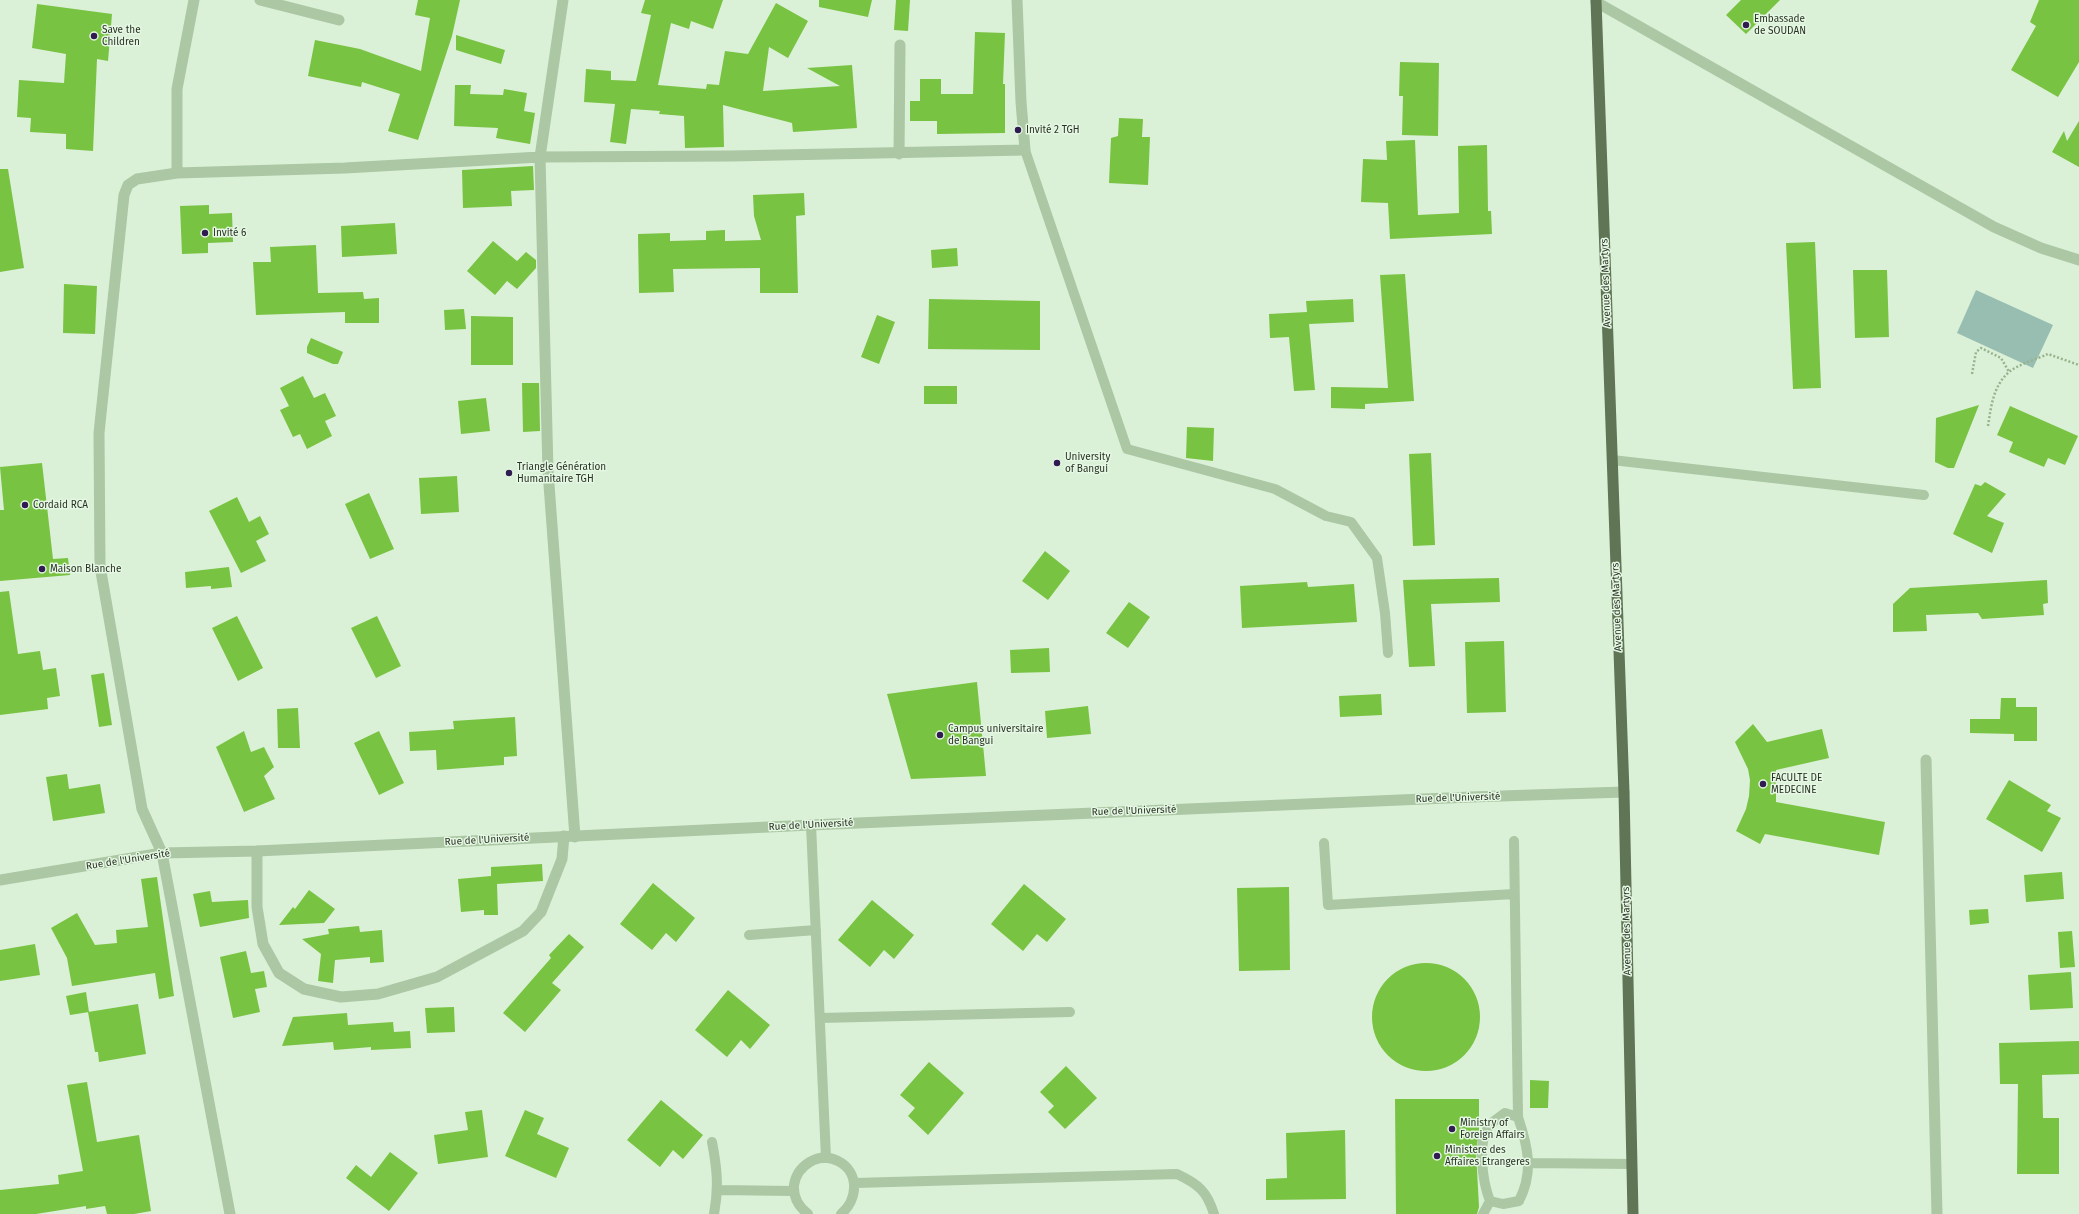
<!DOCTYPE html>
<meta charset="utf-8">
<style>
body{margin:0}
canvas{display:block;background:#daf0d7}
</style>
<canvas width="2079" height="1214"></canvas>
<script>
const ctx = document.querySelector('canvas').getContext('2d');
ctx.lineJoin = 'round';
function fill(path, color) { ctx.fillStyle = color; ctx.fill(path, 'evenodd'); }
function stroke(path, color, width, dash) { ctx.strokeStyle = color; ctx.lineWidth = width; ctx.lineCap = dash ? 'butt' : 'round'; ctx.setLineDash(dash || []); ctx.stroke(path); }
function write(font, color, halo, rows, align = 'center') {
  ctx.font = font + ' "Fira Sans",sans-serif'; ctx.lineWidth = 3; ctx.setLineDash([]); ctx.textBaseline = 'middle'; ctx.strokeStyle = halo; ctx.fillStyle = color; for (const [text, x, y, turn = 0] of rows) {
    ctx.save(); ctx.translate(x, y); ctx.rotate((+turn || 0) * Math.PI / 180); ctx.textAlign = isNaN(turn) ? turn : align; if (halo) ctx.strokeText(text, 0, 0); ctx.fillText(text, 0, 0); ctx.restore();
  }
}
fill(new Path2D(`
 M1976,290l77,35 -20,43 -76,-35z`), '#98beb1');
fill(new Path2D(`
 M418,0h42l-8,36 -34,104 -30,-9 12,-37 -38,-12 -1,5 -53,-11 7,-36 45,9 61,22 9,-53 -15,-3z
 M645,0h78l-10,29 -22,-8 -2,8 -18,-6 -13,62 48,4 1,-5 12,1 6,-34 23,3 28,-51 32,18 -20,37 -19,-11 -6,44 77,-5 -33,-18 45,-3 5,63 -64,4 -1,-9 -69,-18 1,42 -39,1 -1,-32 -25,-2 1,-3 -29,-2 -5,35 -16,-2 5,-38 -31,-2 2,-33 25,2v9l25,1 15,-66 -10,-2z
 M819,0h53l-4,17 -49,-10z
 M896,0h14l-2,31 -14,-1z
 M1741,0h39l-34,34 -20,-19z
 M2039,0h40v62l-21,35 -47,-27 25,-44 -6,-4z
 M37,4l75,10 -4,47 -11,-2 -4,92 -27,-2v-15l-36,-2 1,-14 -14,-1 2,-37 45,3 2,-29 -34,-6z
 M975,32l30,1 -2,51h2v49l-68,1v-13h-27v-20h10v-22h21v15h32z
 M456,35l49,15 -4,14 -45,-14z
 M1400,62l39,1 -1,73 -36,-1 1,-39h-4z
 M455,85h16l-1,9 33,1 1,-6 23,4 -3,18 11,2 -5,31 -34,-6 2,-10 -44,-2z
 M1119,118l24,1 -1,18h8l-2,48 -39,-2 2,-45 7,-2z
 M2079,121v46l-27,-15 12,-21 3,10z
 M1415,140l3,75 41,-2 -1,-67 29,-1 1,66h3l1,23 -102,5 -2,-36 -27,-1 2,-43 24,1 -1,-19z
 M533,166l1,24 -23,1 1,15 -49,2 -1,-38z
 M0,169h8l16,99 -24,4z
 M804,193l1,22 -9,1 2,77h-38v-25l-87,1 1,23 -35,1 -1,-59 32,-1v8l36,-1v-9l19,-1v11l36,-1 -7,-24 -1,-21z
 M209,205v9l23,-1 1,29 -25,1v10l-26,1 -2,-48z
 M395,223l2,31 -55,3 -1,-31z
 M493,241l24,20 9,-9 10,8v8l-19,21 -10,-8 -12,14 -28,-24z
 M1815,242l6,146 -28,1 -7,-146z
 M316,245l2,48 45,-1 1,7 15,-1v25h-34v-11l-89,3 -3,-53h18l-1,-15z
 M957,248l1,18 -26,2 -1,-18z
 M1853,270h34l2,67 -34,1z
 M1405,274l9,127 -49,3v5l-34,-1v-21l57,1 -8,-113z
 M64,284l33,2 -2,48 -32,-1z
 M929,299l111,2v49l-112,-1z
 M1353,299l1,23 -45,2 6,66 -21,1 -5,-54 -19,1 -1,-24 38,-2 -1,-11z
 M464,309l2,20 -21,1 -1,-20z
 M877,315l18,7 -16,42 -18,-7z
 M471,316l42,1v48h-42z
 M311,338l32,14 -5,12h-5l-26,-11v-6z
 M303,376l11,22 11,-5 11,23 -11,5 7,15 -25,13 -7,-15 -7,3 -13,-27 9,-4 -9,-18z
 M522,383h17l1,48 -17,1z
 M924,386h33v18h-33z
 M486,398l4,33 -29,3 -3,-33z
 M1979,405l-25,63h-6l-13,-6 1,-44z
 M2010,406l68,30 -13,29 -17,-7 -4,9 -35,-15 4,-10 -16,-7z
 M1187,427l27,1 -1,33 -27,-3z
 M1431,453l4,92 -22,1 -4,-92z
 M42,463l11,96 15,-1 2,17 -70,6v-71h4l-4,-43z
 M457,476l2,36 -38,2 -2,-36z
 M1985,482l21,12 -19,22 17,7 -12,30 -39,-19 22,-50 6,2z
 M369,493l25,56 -24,10 -25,-55z
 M237,497l12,25 11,-6 9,18 -13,7 10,20 -25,12 -32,-62z
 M1045,551l25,20 -22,29 -26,-19z
 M229,567l3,20 -21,2v-3l-25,2 -1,-16z
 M1499,578l1,24 -69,2 4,62 -26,1 -6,-87z
 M2047,580l1,23 -5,1 1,11 -62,4 -4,-6 -52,2 1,16 -34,1v-28l17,-16z
 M1307,582l1,5 46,-3 3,38 -115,6 -2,-42z
 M9,591l9,63 22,-3 3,19 13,-2 4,28 -13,2 1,11 -48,6v-123z
 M1129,602l21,15 -22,31 -22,-15z
 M237,616l26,52 -25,13 -26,-53z
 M377,616l24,50 -25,12 -25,-50z
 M1504,641l2,71 -39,1 -2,-71z
 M1049,648l1,24 -39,1 -1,-23z
 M104,673l8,52 -13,2 -8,-52z
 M977,682l9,94 -75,3 -24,-85z
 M1381,694l1,21 -42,2 -1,-21z
 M2001,698h15v9h21v34h-23v-7l-44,-1v-14h30z
 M1088,706l3,28 -44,4 -2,-27z
 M298,708l2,40h-22l-1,-39z
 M515,717l2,39 -13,1v8l-67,5 -1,-20 -26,1 -1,-19 45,-3 -1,-8z
 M1753,724l14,18 55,-13 7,29 -53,12v32l109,20 -6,33 -114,-21 -5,10 -24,-13 10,-22 3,-13 1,-16 -2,-11 -13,-27z
 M244,731l7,21 13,-5 10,20 -10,9 11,23 -31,13 -28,-65z
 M379,731l25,52 -25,12 -25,-52z
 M67,774l2,15 31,-5 5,29 -52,8 -7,-44z
 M2009,780l42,25 -4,6 14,7 -19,34 -56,-33z
 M542,864l1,17 -46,3 1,31h-14v-5l-23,2 -3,-33 33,-3v-9z
 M2062,872l2,27 -38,3 -2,-27z
 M157,877l17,119 -15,3 -4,-26 -83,13 -5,-28 -16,-30 26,-15 18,32 22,-2 -1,-13 32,-3 -7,-48z
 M653,883l42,35 -19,24 -10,-9 -14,17 -32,-26z
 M1024,884l42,35 -19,23 -10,-8 -14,17 -32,-27z
 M1289,887l1,83 -51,1 -2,-83z
 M309,890l26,19 -11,14 -45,2 14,-18 2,2z
 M210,891l2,11 36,-2 1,18 -49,9 -7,-33z
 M872,900l42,35 -20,24 -10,-9 -14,17 -32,-27z
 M1988,909l1,14 -19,2 -1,-15z
 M359,926l1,6 22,-2 2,32 -14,1v-6l-35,3 -2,23 -15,-2 3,-27 -19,-15 27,-5 -1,-5z
 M2072,931l3,36 -15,1 -2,-36z
 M569,934l15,13 -32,36 9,7 -36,42 -22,-19 48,-55 -2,-3z
 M35,944l5,31 -40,6v-31z
 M246,951l5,22 13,-2 3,16 -12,2 5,23 -27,6 -13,-61z
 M1372 1017a54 54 0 1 1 108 0a54 54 0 1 1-108 0Z
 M2071,972l2,36 -43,2 -2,-35z
 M728,990l42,35 -20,24 -9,-9 -14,17 -32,-27z
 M86,992l3,20 -19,3 -4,-19z
 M138,1004l8,50 -47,8 -1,-10h-3l-7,-40z
 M454,1007l1,25 -28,1 -2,-25z
 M347,1013l1,12 45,-3 1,10 16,-1 1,17 -40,2v-3l-37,3 -1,-8 -51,4 11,-29z
 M2079,1041v33l-37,1 1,43h16v56h-42l1,-90h-18l-1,-41z
 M929,1062l35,31 -36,42 -20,-19 7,-8 -15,-13z
 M1066,1066l31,32 -32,31 -17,-17 6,-6 -14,-14z
 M1530,1080l19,1 -1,27h-18z
 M87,1082l10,60 42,-7 12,76 -17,3h-27l-2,-8 -19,3v-3l-50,8h-36v-24l59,-6 -1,-9 25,-4 -16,-86z
 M1395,1099h84v33l-3,19 3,56 -2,7h-81z
 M661,1100l42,35 -20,24 -10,-9 -13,17 -33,-27z
 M482,1110l6,47 -50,7 -4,-29 34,-5 -3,-18z
 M525,1110l19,8 -7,16 32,14 -13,30 -51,-22z
 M1345,1130l1,69 -80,1v-21l21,-1 -1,-45z
 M390,1152l28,21 -29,38 -43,-33 10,-13 15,12z`), '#79c342');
stroke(new Path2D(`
 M1972,374l4,-22 5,-4 20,10 8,14
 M1988,426c3,-19 5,-40 21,-54 8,-7 28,-13 39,-18l31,11`), '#97b38e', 2.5, [2, 2]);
stroke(new Path2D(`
 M1025,150l102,299 148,40 51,27 25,6 26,36 8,55 3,40
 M1612,460l312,35
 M811,825l15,333
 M1514,841l4,276
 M1324,843l4,62 186,-11
 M749,935l67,-5
 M820,1018l250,-6
 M1505,1113l13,4c10,30 16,55 1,84l-16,3 -13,-3c-7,-18 -14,-60 0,-76 4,-5 10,-8 15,-12z
 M712,1142c5,26 7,45 2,72
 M1529,1163l103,1
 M855,1183l322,-9c21,10 30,17 37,40
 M718,1190l76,1
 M808,1214c-9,-7 -15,-17 -14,-29 3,-19 24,-34 44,-24 22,11 20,39 3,53
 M1483,1214l7,-13`), '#abc7a3', 10);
stroke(new Path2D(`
 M260,0l79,20
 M563,0l-23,157 8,314 27,366
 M1596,2l398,225 47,21 38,12
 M899,154l1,-109
 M177,173v-84l17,-89
 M1926,760l11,454
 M257,851v56l6,37 16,29 25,16 37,8 37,-3 59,-17 86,-46 18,-19 21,-53 2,-23
 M230,1214l-68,-361 -20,-44 -42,-243 -1,-133 25,-238 4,-10 9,-6 40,-6 168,-5 195,-11 192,-1 293,-6 -4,-48 -4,-102`), '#abc7a3', 11);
stroke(new Path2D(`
 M0,880l162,-27 95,-2 554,-26 660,-28 153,-5`), '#abc7a3', 11);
stroke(new Path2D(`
 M1596,0l28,792 9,422`), '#607456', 11);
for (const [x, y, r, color] of [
 [1746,25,4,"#311c52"],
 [94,36,4,"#311c52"],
 [1018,130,4,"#311c52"],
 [205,233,4,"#311c52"],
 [1057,463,4,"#311c52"],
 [509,473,4,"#311c52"],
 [25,505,4,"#311c52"],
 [42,569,4,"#311c52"],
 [940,735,4,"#311c52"],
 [1763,784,4,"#311c52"],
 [1452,1129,4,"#311c52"],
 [1437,1156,4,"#311c52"]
]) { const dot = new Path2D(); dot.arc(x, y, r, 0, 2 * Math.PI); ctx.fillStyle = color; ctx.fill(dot); stroke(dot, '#e5f8e3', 1.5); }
write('10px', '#2a3225', '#e5f8e3', [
 ["Embassade",1754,19],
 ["de SOUDAN",1754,31],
 ["Save the",102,30],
 ["Children",102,42],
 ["Invité 2 TGH",1026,130],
 ["Invité 6",213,233],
 ["University",1065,457],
 ["of Bangui",1065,469],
 ["Triangle Génération",517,467],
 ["Humanitaire TGH",517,479],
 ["Cordaid RCA",33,505],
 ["Maison Blanche",50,569],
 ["Campus universitaire",948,729],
 ["de Bangui",948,741],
 ["FACULTE DE",1771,778],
 ["MEDECINE",1771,790],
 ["Ministry of",1460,1123],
 ["Foreign Affairs",1460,1135],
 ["Ministere des",1445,1150],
 ["Affaires Etrangeres",1445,1162]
], 'left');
write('10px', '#2a3225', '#e5f8e3', [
 ["Avenue des Martyrs",1606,283,-92],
 ["Avenue des Martyrs",1617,607,-92],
 ["Rue de l'Université",1458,798,-2],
 ["Rue de l'Université",1134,811,-2],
 ["Rue de l'Université",811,825,-3],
 ["Rue de l'Université",487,840,-3],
 ["Rue de l'Université",128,860,-9],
 ["Avenue des Martyrs",1627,931,-91]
]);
</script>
